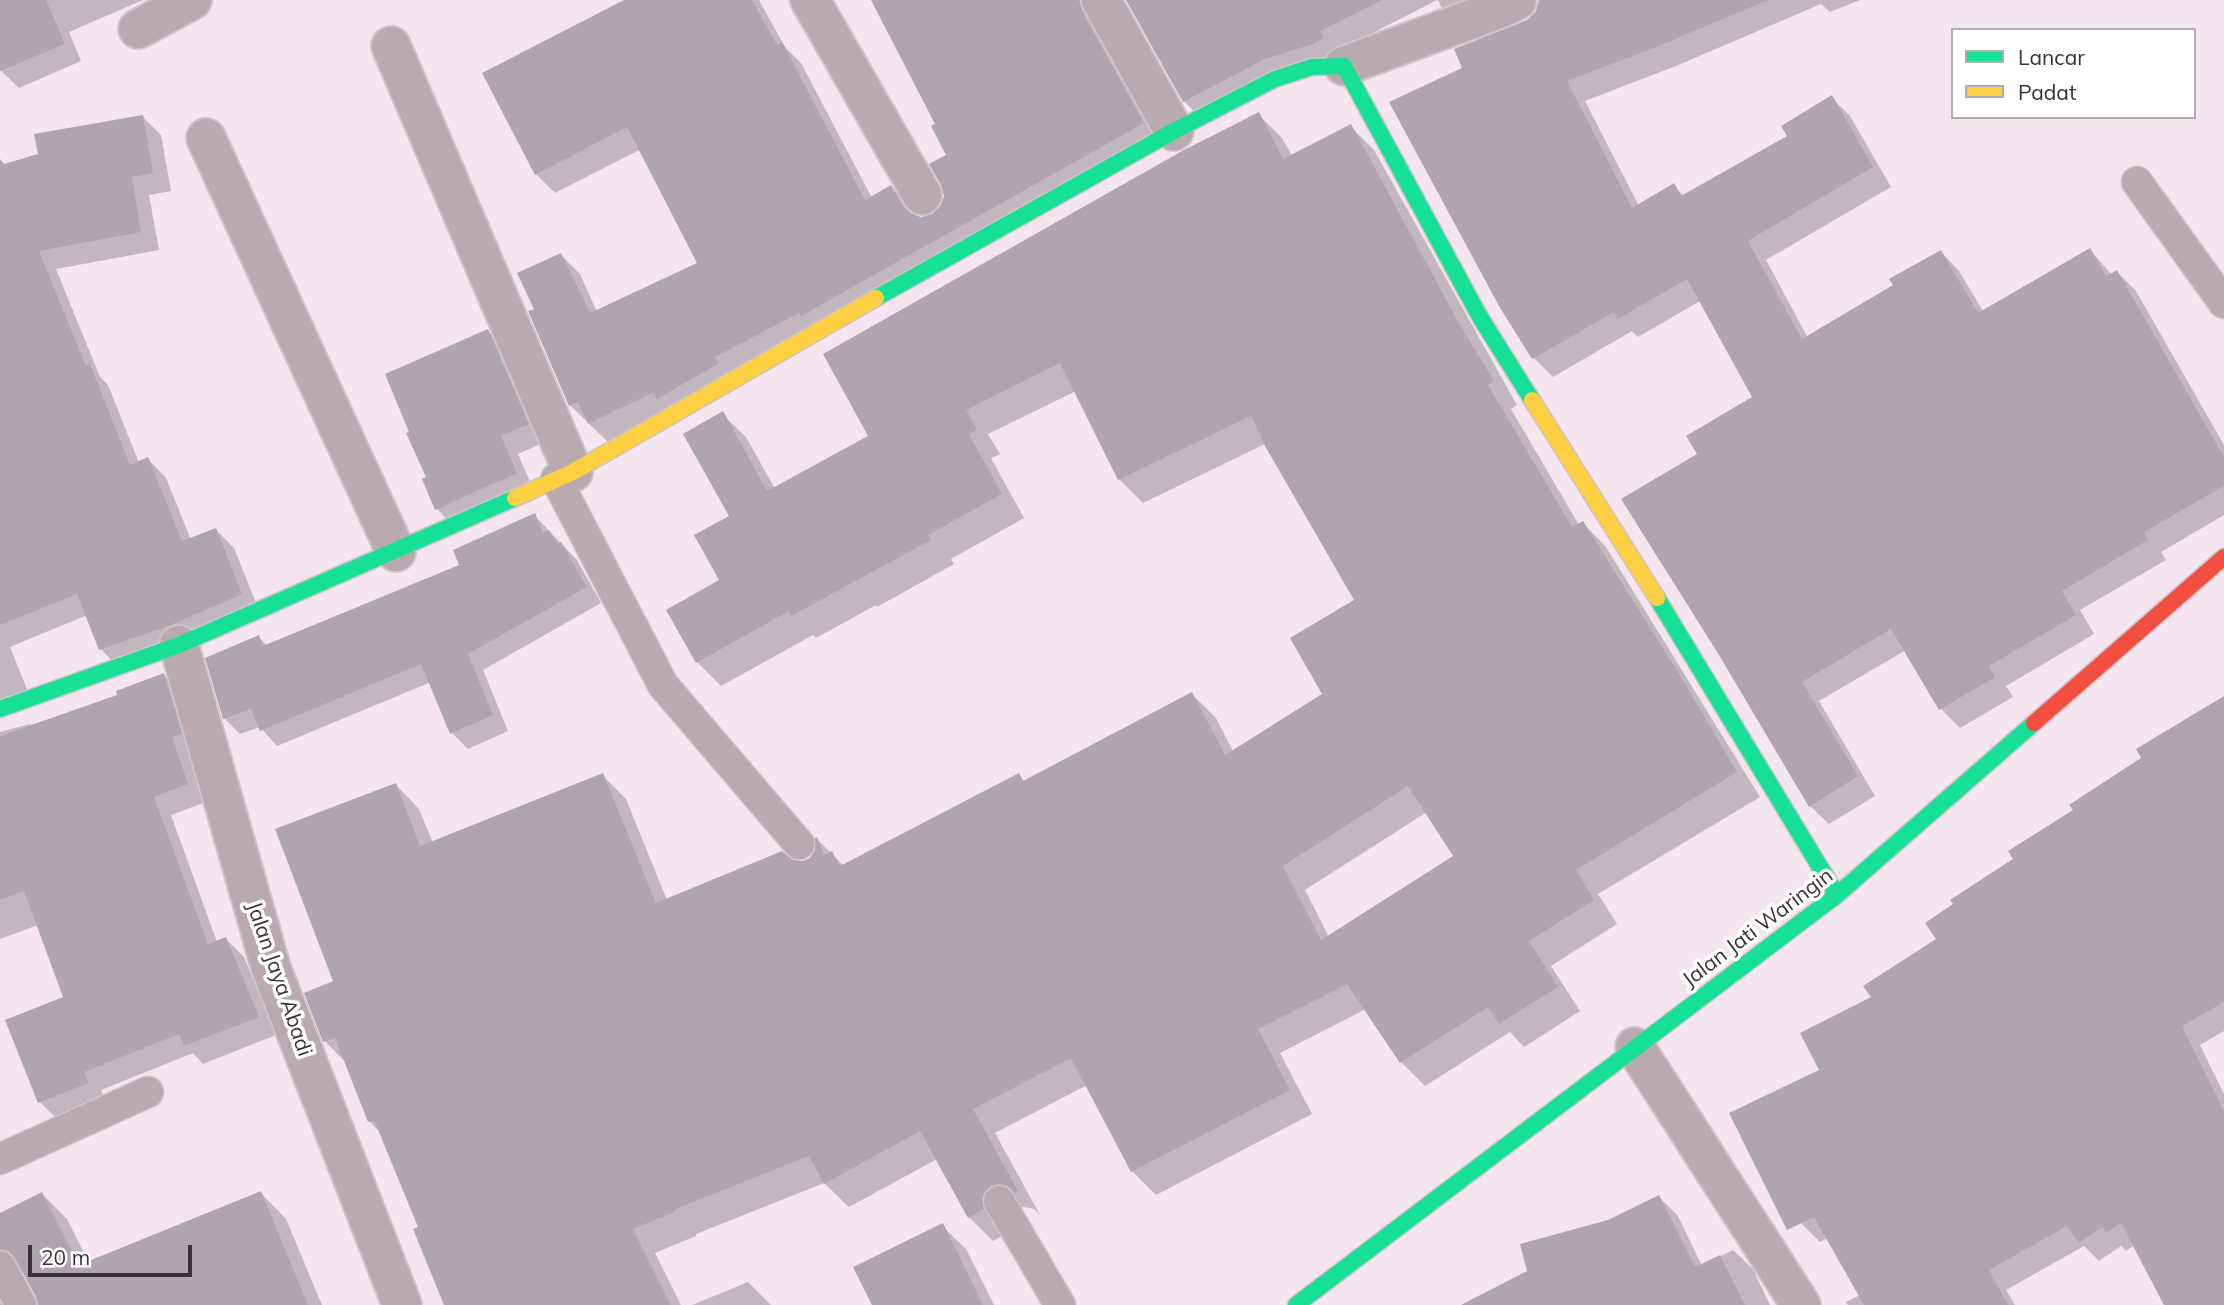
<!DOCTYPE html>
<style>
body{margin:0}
#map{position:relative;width:2224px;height:1305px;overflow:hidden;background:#f4e5ef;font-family:Mulish,sans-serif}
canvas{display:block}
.legend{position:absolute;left:1951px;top:28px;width:245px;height:91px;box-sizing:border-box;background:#fff;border:2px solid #b1adaf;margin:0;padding:9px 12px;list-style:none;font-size:21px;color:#3b3138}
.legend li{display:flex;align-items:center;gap:14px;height:35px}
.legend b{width:35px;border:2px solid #b1adaf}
.scale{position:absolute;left:28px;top:1245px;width:164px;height:32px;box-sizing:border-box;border:4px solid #3b3138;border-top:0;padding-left:9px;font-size:21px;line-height:24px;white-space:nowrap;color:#3b3138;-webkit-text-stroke:5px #fff;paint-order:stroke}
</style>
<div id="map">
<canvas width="2224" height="1305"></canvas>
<ul class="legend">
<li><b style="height:9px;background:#16e098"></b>Lancar</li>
<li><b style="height:9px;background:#ffcf43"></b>Padat</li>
</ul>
<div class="scale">20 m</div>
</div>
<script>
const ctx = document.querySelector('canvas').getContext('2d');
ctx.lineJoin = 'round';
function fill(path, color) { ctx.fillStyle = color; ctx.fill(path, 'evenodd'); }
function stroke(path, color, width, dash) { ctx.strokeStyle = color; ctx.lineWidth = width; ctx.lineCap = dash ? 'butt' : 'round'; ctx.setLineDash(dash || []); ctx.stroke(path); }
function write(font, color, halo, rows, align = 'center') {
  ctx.font = font + ' Mulish,sans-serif'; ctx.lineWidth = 7; ctx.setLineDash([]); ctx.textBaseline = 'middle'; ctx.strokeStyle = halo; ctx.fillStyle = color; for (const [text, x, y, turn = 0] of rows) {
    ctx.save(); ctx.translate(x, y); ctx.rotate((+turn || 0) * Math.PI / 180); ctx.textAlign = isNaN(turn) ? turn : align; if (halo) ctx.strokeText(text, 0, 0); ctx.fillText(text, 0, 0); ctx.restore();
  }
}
fill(new Path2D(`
 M0,0h143l-74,32 12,29 -62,27 -19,-18z
 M628,0h131l26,47 16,16 71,135 19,-11 19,19 6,11 7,2 11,-4 9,-9 3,-10 2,-40 -11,-31 -65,-125h237l53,142 -554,300 -38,-37 -34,-95 25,-55 19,19 17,38 103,-48 -59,-115 -86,44 -19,-19z
 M1128,0h309l-234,120 -19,-19z
 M1438,0h90l-68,26 -19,-19z
 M1540,0h320l-30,12 -9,-8 -145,62 -91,35 54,105 35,-20 10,10 105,-60 43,-38 18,18 41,71 -125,73 42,78 87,-52 46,-34 18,19 24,40 107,-61 22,25 5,-3 19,19 88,154v70l-63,37 5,8 -86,50 14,24 -88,52 7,11 -53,31 -19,-19 -35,-59 -87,51 56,95 -46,28 -19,-18 -111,-351 55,-57 -54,-97 -62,36 -6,-6 -79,46 -19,-19 -34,-53 -36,-236 72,-55z
 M1258,114l24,24 10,18 58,-30 24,24 143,255 -6,4 68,116 4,-2 23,24 154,250 -162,97 19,30 -66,42 29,45 -56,36 -14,-15 -85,54 -24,-24 -35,-53 -86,44 32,61 -156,81 -24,-24 -45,-86 -92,48 45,82 -6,-6 -10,-2 -9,2 -8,24 -14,8 -24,-24 -32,-58 -88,48 -25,-24 -128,51v2l-41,17 26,52h-236l-25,-77 -39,-95 -12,-12 -23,-58 -21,-22 10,-59 61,-197 23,24 14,34 169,-68 24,24 41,101 125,-38 11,1 8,-4 6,-8v-12l27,27 174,-91 7,7 167,-88 24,24 17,33 92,-57 32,-93 -92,-157 -122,59 -24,-24 -43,-88 -88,43 12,20 -9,4 33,60 -73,41 3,5 -77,43 -1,-2 -60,33 -3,-3 -92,51 -24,-24 24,-81 10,-65 -9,-102 24,23 29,52 95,-52zM1427,812l28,44 -126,81 -24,-47z
 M143,117l18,18 10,56 -22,4 10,55 -103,19 44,108 8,8 31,78 9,-4 18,19 25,62 25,-10 18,18 26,65 -141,55 -18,-19 -14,-34 -77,32 21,52 -31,17v-548z
 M488,331l18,18 39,93 -27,12 16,37 -79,36 -18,-18 -13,-29 4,-2z
 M534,515l43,45 24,43 -118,67 25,61 -40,18 -16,-16 -21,-51 -154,64 -17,-19 -20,7 -16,-16 34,-81 10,9 193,-80z
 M164,675l18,19 17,58 -10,4 17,46 -35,13 46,127 9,-3 18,18 32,78 -73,29 -10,-11 -92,37 5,12 -48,18 -18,-18 25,-104 -27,-73 -38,14v-207l30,-8 2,2 88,-30z
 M2224,698v333l-24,14 24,49v211h-58l-31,-60 -9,6 -5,-5 -22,15 -15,-15 -78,44 9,15h-167l-2,-3 14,-7 -32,-57 -8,4 -19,-19 20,-152 53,-73 64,-59 78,-79 59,-50z
 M261,1193l25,26 36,86h-282l-15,-32 -9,3 -5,29h-11v-90l42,-21 25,25 22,44z
 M1659,1197l19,19 24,50 31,-16 20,19 17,36h-306l65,-33 79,-50z
 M942,1226l24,23 28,56h-120z
 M748,1282l23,23h-79z`), '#0003');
fill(new Path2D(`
 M0,0h46l19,44 -65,27z
 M624,0h128l25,45 5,-3 83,158 26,-15 12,21 9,8 9,3 11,-3 9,-9 3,-9 -3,-11 -12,-21 17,-9 -15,-29 4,-2 -64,-124h208l3,11 62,112 -343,193 -2,-3 -84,44 3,7 -61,35 -3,-7 -66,32 -10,-22 -9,4 -41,-95 6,-2 -17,-36 44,-20 29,60 107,-50 -70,-136 -92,48 -53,-102z
 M1126,0h256l-62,31 4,7 -14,7 -45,14 -82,43z
 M1539,0h229l-112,47 -89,34 65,127 42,-25 7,13 106,-60 -6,-10 51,-31 41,72 -125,74 54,98 91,-54 -4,-6 52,-29 37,63 112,-65 16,28 11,-6 107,187v29l-80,46 4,8 -86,51 14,24 -87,51 6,11 -56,33 -48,-81 -89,53 56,94 -49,31 -90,-152 -98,-156 76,-45 -11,-18 66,-39 -65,-118 -69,40 -4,-7 -82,47 -33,-53 -110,-204 73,-34 -8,-19 73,-29 9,-9z
 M1259,112l24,47 68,-35 110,203 33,54 -6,4 84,142 11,-6 98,156 56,95 -161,98 18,30 -65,41 29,46 -59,37 -11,-17 -88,56 -53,-79 -89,45 32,61 -159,82 -60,-114 -98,51 45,82 -4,2 -6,-7 -8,-2 -9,2 -7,7 -2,9 2,7 -16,9 -48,-87 -96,53 -15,-28 -136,54 1,2 -41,17 38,76h-227l-31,-76 5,-2 -44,-107 -6,2 -33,-84 -12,4 -19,-49 29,-12 -58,-152 121,-46 24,63 183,-73 53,130 126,-52 11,9 10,1 7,-3 5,-8v-12l2,-1 7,18 8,-4 8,15 179,-93 4,8 169,-89 33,63 97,-61 -32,-56 64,-38 -89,-154 -14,-30 -133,64 -58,-117 -94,47 11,20 -8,4 33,60 -74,41 3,5 -140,76 -2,-5 -93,52 -30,-53 53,-30 -25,-45 35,-19 -46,-82 40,-23 44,80 101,-55 -45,-82 361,-204zM1408,786l45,70 -132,84 -38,-74z
 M143,115l10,58 -21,4 9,55 -102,19 47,115 4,-2 40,101 18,-8 34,84 34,-13 26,66 -71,31 -72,25 -22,-56 -77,31v-466l4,5 34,-10 -4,-20z
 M488,329l41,95 -28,12 16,37 -82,37 -13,-31 4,-2 -20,-44 3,-1 -24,-58z
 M535,513l8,20 6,-3 8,14 4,-2 26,45 -119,67 25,61 -43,19 -29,-70 -161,67 -9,-22 -28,10 -18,-61 54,-23 4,11 196,-81 -6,-15z
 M164,673l18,61 -10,3 16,47 -34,13 54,147 18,-7 33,80 -75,29 -5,-12 -95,38 5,11 -51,20 -33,-83 58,-23 -39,-106 -24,9v-164l117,-41 -1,-4z
 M2224,696v306l-42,24 42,85v194h-60l-43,-82 -15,10 -4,-6 -23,16 -12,-17 -78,44 19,35h-144l-50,-88 -27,13 -58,-117 90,-43 -19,-37 71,-36 -8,-11 73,-47 -11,-16 28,-19 -3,-4 63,-41 -5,-8 65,-41 -4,-5 72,-47 -5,-9z
 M261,1191l47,114h-270l-2,-8 -21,-39 -6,-7 -9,-2v-36l42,-21 37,73z
 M1659,1195l36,72 25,-12 25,50h-284l66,-34 -7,-27 88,-24z
 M943,1223l40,82h-111l-19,-38z`), '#afa5ae');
const lane = new Path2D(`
 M2137,182l87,121
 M556,479l107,206 136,159
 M0,1159l148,-67
 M999,1201l61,104
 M0,1266l21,39`);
const street = new Path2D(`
 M810,0l112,195
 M1101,0l73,131
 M138,29l54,-29
 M391,46l182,426
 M1344,66l155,-57 18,-9
 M206,138l190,414
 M179,645l92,323 131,337
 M1635,1047l166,258`);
const fast = new Path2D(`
 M876,298l298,-167 101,-52 37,-12 32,-1 136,251 52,83
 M1657,598l180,297
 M0,709l179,-64 336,-147
 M1296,1305l541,-410 197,-172`);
const slow = new Path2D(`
 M1532,400l125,198
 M515,498l58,-26 303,-174`);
const jam = new Path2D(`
 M2034,723l190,-166`);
stroke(lane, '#cdc3ca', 33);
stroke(street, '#cdc3ca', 42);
stroke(fast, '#cdc3ca', 19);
stroke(slow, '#cdc3ca', 19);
stroke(jam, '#cdc3ca', 19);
stroke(lane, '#b8aaae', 30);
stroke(street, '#b8aaae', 38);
stroke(fast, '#16e098', 16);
stroke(slow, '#ffcf43', 16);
stroke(jam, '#f24e42', 16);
write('21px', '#3b3138', '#fff', [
 ["Jalan Jati Waringin",1758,928,-37],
 ["Jalan Jaya Abadi",279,979,71]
]);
</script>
